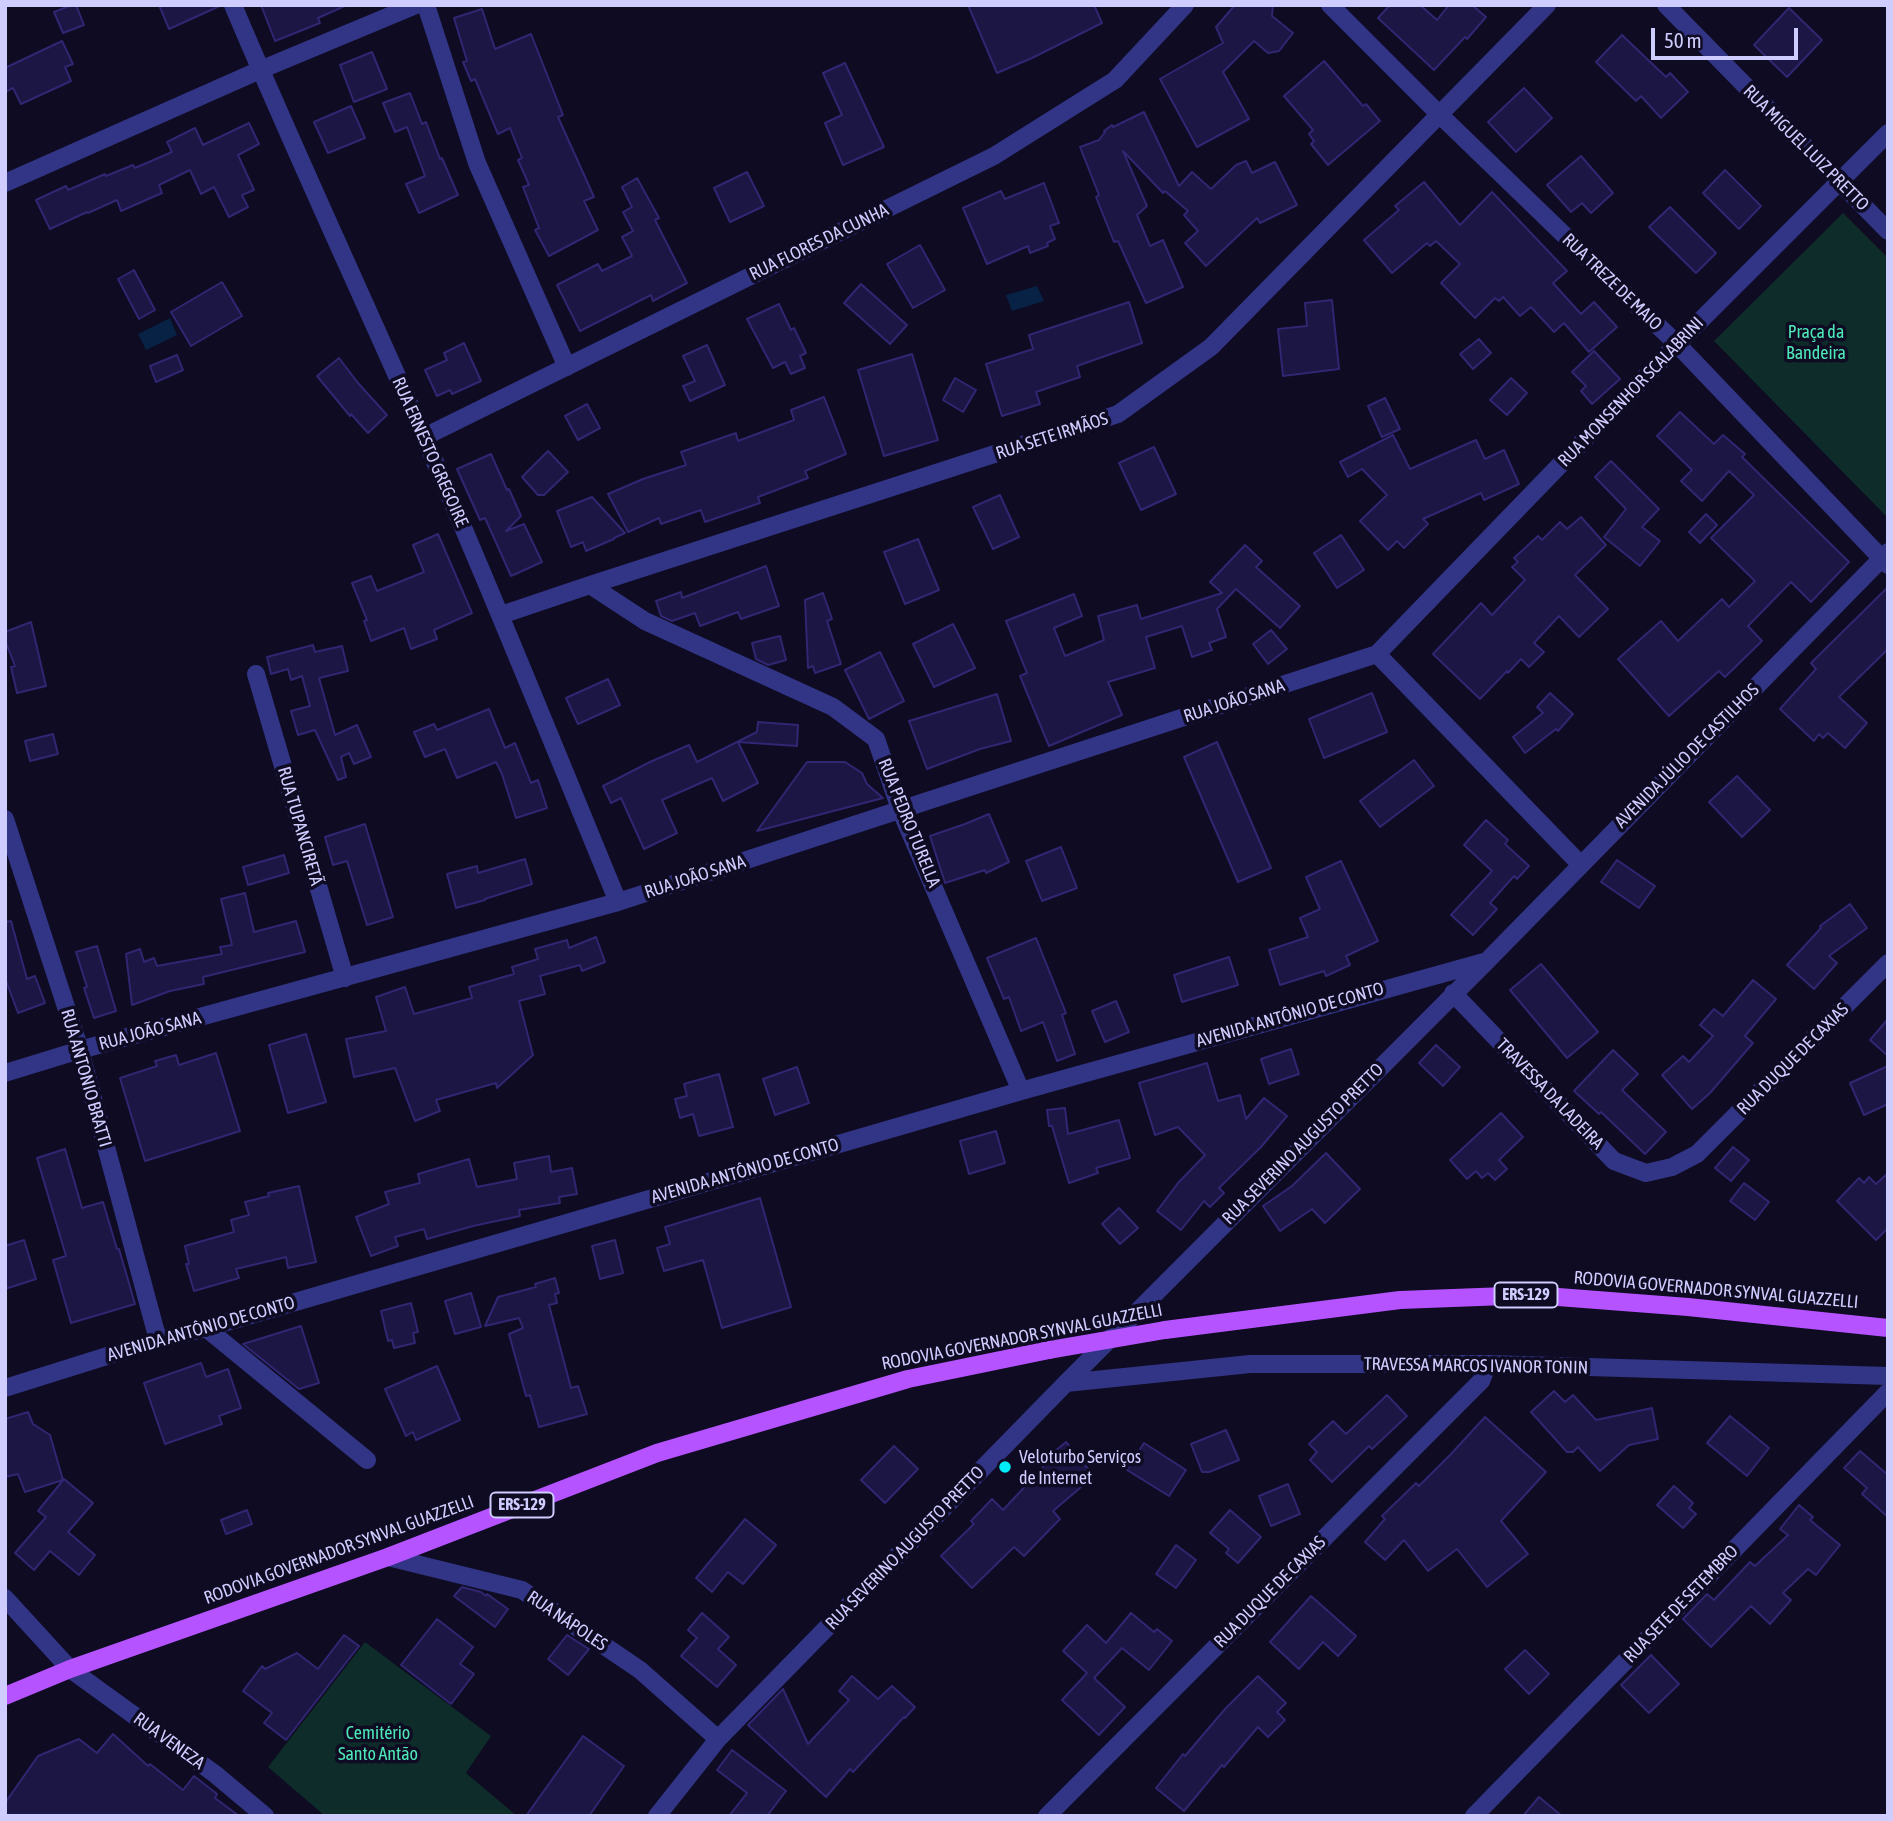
<!DOCTYPE html>
<meta charset="utf-8">
<style>
body{margin:0}
#map{position:relative;width:1893px;height:1821px;overflow:hidden;background:#0e0b22;font-family:"Asap Condensed",sans-serif}
canvas{display:block}
.frame{position:absolute;inset:0;border:7px solid #cfccff;pointer-events:none}
.scale{position:absolute;left:1651px;top:28px;width:147px;height:32px;box-sizing:border-box;border:4px solid #cfccff;border-top:0;padding-left:9px;font-size:21px;line-height:24px;white-space:nowrap;color:#cfccff;-webkit-text-stroke:5px #0e0b22;paint-order:stroke}
</style>
<div id="map">
<canvas width="1893" height="1821"></canvas>
<div class="frame"></div>
<div class="scale">50 m</div>
</div>
<script>
const ctx = document.querySelector('canvas').getContext('2d');
ctx.lineJoin = 'round';
function fill(path, color) { ctx.fillStyle = color; ctx.fill(path, 'evenodd'); }
function stroke(path, color, width, dash) { ctx.strokeStyle = color; ctx.lineWidth = width; ctx.lineCap = dash ? 'butt' : 'round'; ctx.setLineDash(dash || []); ctx.stroke(path); }
function write(font, color, halo, rows, align = 'center') {
  ctx.font = font + ' "Asap Condensed",sans-serif'; ctx.lineWidth = 7; ctx.setLineDash([]); ctx.textBaseline = 'middle'; ctx.strokeStyle = halo; ctx.fillStyle = color; for (const [text, x, y, turn = 0] of rows) {
    ctx.save(); ctx.translate(x, y); ctx.rotate((+turn || 0) * Math.PI / 180); ctx.textAlign = isNaN(turn) ? turn : align; if (halo) ctx.strokeText(text, 0, 0); ctx.fillText(text, 0, 0); ctx.restore();
  }
}
fill(new Path2D(`
 M1843,213l45,45v256l-2,2 -172,-175z
 M365,1642l126,94 -25,37 51,43h-192l-57,-49z`), '#0e2c29');
fill(new Path2D(`
 M1037,286l7,15 -32,10 -6,-16z
 M170,318l7,17 -31,15 -8,-16z`), '#072245');
const building = new Path2D(`
 M72,5h4l8,20 -21,8 -9,-21z
 M159,5h63l-53,24z
 M261,5h86l-29,13 2,5 -45,18z
 M968,5h126l8,18 -70,35 -35,15z
 M1235,5h38l-1,11 21,17 -14,18 -11,2 -14,-12 -31,31 26,47 -52,28 -37,-68 63,-36 -7,-16z
 M1390,5h30l17,15 12,-15h23l14,12 -19,22 -2,-2 -31,33 -56,-52z
 M1789,8l33,32 -35,37 -33,-32z
 M482,9l13,40 36,-15 32,81 -5,2 36,80 -10,4 14,29 -49,26 -14,-26 4,-2 -16,-41 6,-2 -11,-25 4,-2 -12,-30 -12,6 -23,-55 -4,2 -8,-19 4,-1 -13,-43z
 M1622,35l44,42 4,-4 18,19 -27,26 -20,-22 -5,5 -40,-39z
 M62,41l11,23 -8,3 6,14 -50,23 -8,-16 -8,4v-24z
 M372,52l15,37 -33,13 -14,-37z
 M1324,61l39,45 3,-2 14,17 -52,44 -17,-21 3,-3 -5,-7 4,-4 -29,-34z
 M845,63l39,84 -41,18 -18,-42 17,-8 -19,-42z
 M1524,88l28,30 -36,34 -28,-30z
 M410,93l12,31 4,-2 14,37 2,-1 16,37 -39,18 -13,-29 19,-8 -18,-49 -12,5 -12,-29z
 M351,106l14,32 -37,15 -14,-31z
 M1144,112l35,74 13,-14 19,17 25,-24 10,-4 6,12 23,-11 22,43 -37,18 -3,-5 -51,48 -21,-23 13,-12 -14,-16 4,-4 -23,-20 -2,2 -40,-42 24,55 -10,9 13,31 13,-6 20,47 -37,16 -28,-62 -4,1 -18,-45 3,-2 -19,-48 19,-7 6,-8 -1,-1 8,-6 1,2z
 M249,123l10,21 -21,11 16,35 -12,5 6,12 -19,10 -15,-30 -13,7 -11,-24 -31,15 3,8 -41,18 -4,-11 -29,13 -1,-1 -37,17 -14,-29 30,-14 2,4 37,-16 1,2 27,-11 2,3 37,-16 -5,-10 28,-14 8,17z
 M1581,156l32,37 -22,20 -9,-10 -11,9 -24,-27z
 M1725,170l36,36 -22,23 -36,-36z
 M747,172l17,34 -34,16 -16,-34z
 M637,178l22,40 -4,2 32,63 -34,18 -2,-6 -71,36 -23,-46 41,-21 4,7 30,-15 -10,-19 11,-6 -10,-19 9,-5 -10,-20z
 M1424,182l36,43 32,-33 75,79 -14,12 28,31 13,-12 23,25 -28,25 -25,-29 -10,9 -23,-25 -11,9 -17,-19 -4,4 -4,-3 -20,20 -34,-35 19,-19 -24,-23 -6,5 -3,-3 -35,30 -28,-33 35,-30 -4,-4z
 M1044,183l15,40 -9,3 5,13 -8,4 1,3 -18,7 -2,-7 -41,18 -24,-56 38,-17 4,8z
 M1670,207l46,46 -20,20 -47,-46z
 M920,245l25,45 -32,18 -26,-44z
 M134,270l21,40 -16,9 -21,-40z
 M222,282l20,34 -51,30 -20,-34z
 M861,284l46,41 -17,19 -46,-41z
 M1332,300l7,69 -56,7 -5,-47 29,-3 -2,-23z
 M1129,302l13,41 -65,23 3,11 -44,15 4,12 -38,12 -16,-52 47,-15 -4,-14z
 M779,304l12,26 3,-2 12,25 -6,3 5,12 -14,6 -6,-12 -12,6 -26,-49z
 M1479,339l12,14 -18,16 -13,-15z
 M464,343l17,38 -29,13 -2,-4 -13,6 -12,-26 22,-10 -3,-7z
 M707,345l18,40 -35,16 -7,-15 12,-5 -12,-25z
 M1594,351l26,28 -28,25 -11,-13 5,-5 -14,-14z
 M912,354l26,86 -54,16 -26,-86z
 M177,355l6,15 -27,12 -6,-16z
 M339,358l19,25 29,32 -19,18 -17,-19 -1,2 -33,-40z
 M955,378l21,12 -13,22 -20,-12z
 M1511,378l16,15 -20,22 -17,-15z
 M824,397l22,57 -41,17 3,7 -50,19 2,6 -55,19 -4,-12 -40,14 -2,-6 -31,14 -20,-38 35,-15 43,-14 -5,-13 55,-19 2,8 56,-21 -3,-10z
 M1385,398l15,31 -18,8 -14,-31z
 M587,404l13,24 -22,12 -13,-24z
 M1680,412l34,32 9,-9 22,19 -3,3 107,105 -38,40 -20,-20 -43,44 14,15 -37,36 -6,-6 -50,45 -51,-57 43,-38 17,20 44,-42 7,8 26,-26 -44,-43 43,-43 -25,-24 -27,30 -21,-20 11,-11 -35,-34z
 M1393,435l17,34 66,-29 9,19 19,-9 15,34 -35,16 -3,-7 -58,26 5,5 -24,24 -7,-7 -9,9 -28,-29 27,-26 -25,-26 -14,8 -8,-15z
 M1154,447l22,47 -35,16 -22,-47z
 M548,451l20,21 -24,23h-6l-16,-18z
 M491,454l16,36 2,-1 12,27 -15,15 18,-7 18,38 -31,14 -26,-58 -5,2 -23,-51z
 M1611,461l48,48 -17,18 18,14 -20,25 -36,-29 22,-28 -31,-32z
 M1000,495l19,42 -26,12 -20,-42z
 M592,497l33,36 -11,5v1l-28,12 -3,-9 -12,5 -14,-36z
 M1706,514l11,11 -17,18 -11,-11z
 M1581,517l25,28 -31,30 33,34 -29,28 -20,-21 -25,27 10,9 -15,15 -8,-8 -13,14 -1,-2 -27,28 -47,-45 48,-51 11,12 33,-35 -13,-13 6,-5 -4,-4 24,-22 4,4 18,-18 7,7z
 M438,534l34,79 -38,17 3,9 -26,10 -7,-21 -33,13 -7,-20 3,-1 -15,-37 19,-7 6,15 47,-19 -11,-27z
 M1341,535l23,35 -27,18 -23,-35z
 M918,539l21,51 -34,14 -21,-52z
 M1245,545l17,16 -6,6 44,39 -20,22 -44,-39 -19,20 9,28 -17,6 3,7 -20,7 -10,-31 -36,11 9,31 -47,14 14,33 -73,31 -29,-70 7,-3 -21,-52 68,-27 8,22 -28,12 11,28 39,-16 -6,-24 39,-11 4,14 81,-26 -12,-11z
 M766,566l13,40 -38,13 -3,-7 -38,14 -5,-13 -23,8 -11,-5 -5,-15 25,-9 1,6z
 M1888,587v62l-49,48 28,26 -22,25 -17,-15 -5,5 -4,-4 -5,7 -34,-32 36,-40 -5,-6z
 M823,593l9,26 -5,2 14,43 -26,9 -2,-7 -5,2 -3,-68z
 M31,622l15,64 -29,7 -6,-26 4,-1 -10,-26v-8z
 M953,624l22,44 -41,19 -21,-43z
 M1271,630l16,19 -19,15 -15,-20z
 M780,636l6,24 -18,5 -12,-6 -4,-16z
 M313,645l2,7 27,-6 6,25 -29,7 16,57 22,-10 14,32 -17,7 -5,-11 -8,4 5,20 -8,3 -23,-50 -17,5 -7,-24 19,-5 -8,-30 -11,4 -3,-11 -17,5 -4,-17z
 M880,652l24,49 -35,18 -24,-49z
 M608,679l12,26 -42,19 -12,-26z
 M1372,693l15,39 -63,26 -15,-39z
 M1550,693l23,21 -15,17 -2,-2 -31,24 -12,-16 30,-24 -6,-6z
 M997,694l14,47 -31,8 -53,20 -18,-48z
 M489,709l16,39 10,-5 16,40 7,-3 9,28 -31,10 -14,-44 -6,-12 -39,16 -12,-29 -20,8 -11,-25 20,-8 3,6z
 M758,722l40,3 -1,21 -59,-4 20,41 -35,18 -11,-23 -50,22 15,33 -33,16 -23,-51 -10,5 -8,-17 47,-24 39,-17 8,17 60,-30z
 M53,734l5,20 -28,7 -5,-20z
 M1217,742l54,126 -33,14 -54,-125z
 M1414,760l20,26 -54,41 -20,-26z
 M807,762h38l17,11 5,11 16,14 -126,33z
 M1737,776l33,34 -28,27 -33,-35z
 M989,814l20,48 -23,11 -1,-3 -40,13 -15,-47 35,-12z
 M1486,820l22,20 -3,4 24,22 -12,13 -3,-3 -24,27 7,6 -24,26 -22,-20 41,-44 -28,-26z
 M365,824l28,93 -26,8 -20,-64 -14,4 -8,-28z
 M1061,847l16,41 -35,13 -16,-40z
 M284,855l5,18 -41,12 -5,-18z
 M525,859l7,25 -47,15v1l-29,8 -9,-34 30,-8 1,7z
 M1617,860l38,26 -16,22 -38,-26z
 M1341,861l37,80 -32,15 4,9 -24,11 -2,-5 -44,14 -11,-35 39,-13 -8,-19 20,-9 -14,-32z
 M245,893l9,39 42,-11 9,31 -102,25 1,7 -34,7 -38,14 -6,-51 14,-5 4,13 10,-4 3,8 65,-12 -2,-7 12,-2 -11,-46z
 M1850,904l17,24 -38,28 8,7 -23,26 -27,-24 34,-37 -1,-2z
 M11,921l16,58 8,-3 10,27 -27,10 -13,-35v-56z
 M596,937l9,25 -23,9 -2,-6 -40,11 5,18 -26,7 14,54 -36,33 -1,-5 -60,17 4,11 -25,10 -20,-53 -41,9 -8,-38 40,-8 -10,-34 29,-10 9,27 58,-16 -3,-11 45,-13 -2,-7 26,-8 -3,-10 32,-9 2,8z
 M1036,938l30,75 -4,2 13,39 -18,7 -14,-39 -22,9 -12,-34 -5,2 -17,-41z
 M97,946l19,65 -22,7 -10,-30 3,-1 -11,-35z
 M1229,957l9,28 -56,17 -8,-27z
 M1541,964l57,68 -31,26 -57,-68z
 M1753,980l23,19 -31,37 8,7 -43,50 -18,16 -30,-34 21,-19 6,6 24,-26 -13,-11 14,-16 9,7z
 M1116,1001l13,31 -24,10 -13,-31z
 M1888,1019v37l-18,-16z
 M306,1034l20,68 -38,11 -19,-68z
 M1436,1045l24,22 -17,19 -24,-23z
 M1291,1049l8,25 -30,10 -8,-25z
 M1613,1050l25,24 -16,16 44,42 -21,22 -44,-42 -2,2 -25,-23z
 M216,1053l24,78 -95,30 -25,-83 37,-12 -2,-5 21,-6 3,10z
 M1207,1063l11,38 22,-6 6,24 18,-21 23,18 -26,31 -42,41 5,5 -14,14 -6,-6 -23,29 -24,-19 21,-28 27,-28 -27,-28 -23,8 -16,-52z
 M1888,1066v38l-24,11 -14,-32z
 M797,1067l12,36 -34,12 -12,-36z
 M719,1074l14,53 -34,9 -6,-22 -13,4 -5,-19 12,-3 -3,-12z
 M1065,1108l3,26 51,-14 11,38 -34,10 2,5 -29,10 -17,-57h-3l-2,-16z
 M1501,1113l22,24 -24,23 8,9 -12,11 -7,-7 -6,5 -6,-7 -9,8 -17,-19z
 M996,1131l9,32 -36,11 -9,-33z
 M1733,1147l16,13 -18,21 -16,-13z
 M65,1149l17,59 21,-6 14,47h2l16,55 -64,19 -18,-63 13,-4 -29,-98z
 M1326,1153l34,36 -35,34 -13,-14 -32,22 -17,-25 29,-20z
 M549,1156l2,16 21,-4 5,26 -18,3 1,6 -41,7 1,6 -47,10 -46,13 -3,-10 -29,8 3,9 -27,10 -15,-39 33,-13 -4,-12 35,-9 -2,-9 51,-15 8,28 40,-8 -3,-16z
 M1888,1173v55l-12,12 -39,-39 22,-23 5,5 5,-6 7,7z
 M1744,1183l25,19 -14,18 -25,-19z
 M299,1186l17,76 -28,6 -2,-11 -50,12 3,9 -45,13 -8,-27h3l-4,-18 49,-14 -3,-12 18,-5 -4,-13 24,-6 -1,-3z
 M760,1198l31,109 -69,21 -19,-68 -39,11 -7,-23 13,-4 -5,-17z
 M1119,1208l19,20 -18,16 -18,-20z
 M24,1240l12,39 -31,10v-43z
 M615,1240l8,33 -23,6 -8,-33z
 M555,1278l4,15 -4,1 2,9 -8,2 22,83 7,-2 9,28 -48,13 -9,-32 -4,1 -17,-62 14,-6 -4,-10 -34,8 13,-29 38,-10 -1,-3z
 M471,1293l10,34 -26,7 -10,-33z
 M411,1303l7,29 -5,1 2,10 -21,5 -2,-8 -4,1 -7,-30z
 M301,1326l18,57 -20,6 -56,-45z
 M201,1363l5,14 22,-8 13,39 -22,8 3,8 -57,20 -21,-61z
 M437,1366l23,54 -44,20 -3,-8 -7,4 -21,-47z
 M1554,1391l11,11 8,-7 23,25 56,-12 6,31 -29,6 -29,26 -22,-24 -5,5h-6l-36,-40z
 M1387,1395l20,21 -35,33 -3,-3 -37,36 -22,-22 7,-8 -8,-8 24,-23 13,13z
 M28,1412l5,12 17,11 13,45 -38,12 -7,-18 -13,3v-58z
 M1730,1416l39,32 -22,28 -40,-33z
 M1485,1417l61,55 -45,49 27,33 -41,33 -30,-38 -29,22 -24,-31 -19,20 -20,-18 20,-23 -3,-3 34,-33 3,3 32,-32z
 M1226,1430l13,30 -30,12h-7l-11,-28z
 M1066,1442l28,34 -41,35 7,8 -36,37 -10,-9 -42,41 -31,-32 33,-32 -3,-3 21,-22 11,11 42,-45 -3,-3z
 M1144,1443l42,27 -17,26 -42,-26z
 M894,1446l24,23 -33,34 -24,-23z
 M1860,1451l28,24v42l-26,-23 5,-6 -23,-20z
 M64,1479l29,24 -25,29 27,23 -16,20 -29,-24 -16,19 -19,-17 31,-36 -8,-6z
 M1288,1484l12,30 -29,12 -12,-30z
 M1674,1486l19,17 -4,5 7,6 -13,14 -26,-23z
 M1799,1505l14,12 -3,3 30,25 -24,30 -8,-6 -25,24 8,7 -21,24 -19,-18 -40,41 -28,-28 24,-25 7,6 36,-38 5,4 33,-31 -8,-6z
 M247,1510l5,14 -26,10 -5,-14z
 M1230,1510l31,27 -23,26 -12,-10 3,-4 -19,-16z
 M745,1519l31,26 -33,39 -15,-12 -16,20 -16,-14z
 M1176,1545l20,15 -20,28 -20,-14z
 M462,1587l19,5 5,4 1,-2 21,15 -13,18 -41,-31z
 M1311,1596l45,40 -18,20 -15,-14 -24,27 -29,-27z
 M702,1613l27,24 -11,12 18,16 -19,22 -36,-31 16,-18 -9,-8z
 M1131,1613l23,19 3,-3 15,12 -23,29 -27,-22 -28,30 31,29 -26,28 -37,-35 25,-27 -24,-22 24,-26 19,18z
 M437,1619l36,28 -13,17 14,10 -23,30 -50,-39z
 M344,1635l15,11 -73,94 -22,-17 8,-10 -29,-22 19,-25 3,3 32,-16 21,16z
 M567,1635l22,14 -21,26 -20,-16z
 M1525,1650l24,24 -20,20 -24,-25z
 M1651,1655l28,29 -30,29 -28,-28z
 M852,1676l26,23 14,-13 23,21 -10,11 -1,-1 -51,55 -3,-3 -24,28 -78,-72 35,-36 25,55 41,-44 -10,-9z
 M1258,1676l28,27 -9,9 8,8 -17,17 -10,-10 -34,40 -2,-2 -38,46 -28,-23 27,-34 2,2 40,-47z
 M113,1734l35,32 2,-2 33,26 11,-14 23,18 -2,4 24,18h-234v-13l33,-47 41,-17 18,14z
 M583,1736l41,30 -35,50h-63z
 M732,1750l54,41 -19,25h-38l18,-23 -30,-23z
 M1539,1797l23,19h-39z`);
fill(building, '#1c1644');
stroke(building, '#302672', 2);
stroke(new Path2D(`
 M233,5c61,145 128,288 191,432 68,154 130,310 194,465
 M426,5l51,158 90,204
 M1330,5l110,110 237,229 211,221
 M1666,5l222,226
 M5,183l255,-113 156,-65
 M424,437l570,-281 121,-76 70,-75
 M590,585l55,36 188,86 43,32 24,70 121,282
 M501,615l89,-30 528,-171 93,-67 336,-342
 M1377,654l203,210
 M256,674l89,304
 M5,819l75,231 78,290
 M1453,993l161,168 32,12 26,-6 25,-13 191,-191
 M5,1073l75,-23 538,-148 759,-248 300,-310 211,-211
 M206,1328l161,132
 M1066,1383l184,-19h238l400,12
 M5,1388l153,-48 48,-12 815,-237 463,-129
 M388,1557l134,33 118,80 78,69
 M5,1598l65,71 145,105 50,42
 M657,1816l61,-77 348,-356 421,-422 401,-409
 M1047,1816l434,-435 7,-17
 M1474,1816l414,-424`), '#323485', 18);
stroke(new Path2D(`
 M1165,1330l235,-30 132,-5 156,12 200,21
 M5,1696l65,-27 318,-112 269,-104 251,-74 141,-29`), '#b453ff', 18);
stroke(new Path2D(`
 M1049,1350l116,-20`), '#b453ff', 18);
for (const [x, y, r, color] of [
 [1005,1467,7,"#00eef7"]
]) { const dot = new Path2D(); dot.arc(x, y, r, 0, 2 * Math.PI); ctx.fillStyle = color; ctx.fill(dot); stroke(dot, '#0e0b22', 2.5); }
for (const [x, y, w] of [
 [1526,1295,63],
 [522,1505,63]
]) { const box = new Path2D(); box.roundRect(x - w / 2, y - 12.5, w, 25, 5); ctx.fillStyle = '#0e0b22'; ctx.fill(box); stroke(box, '#cfccff', 2); }
write('bold 16px', '#cfccff', null, [
 ["ERS-129",1526,1295],
 ["ERS-129",522,1505]
]);
write('18px', '#cfccff', '#0e0b22', [
 ["RUA MIGUEL LUIZ PRETTO",1806,148,45],
 ["RUA FLORES DA CUNHA",819,242,-26],
 ["RUA TREZE DE MAIO",1612,282,44],
 ["RUA MONSENHOR SCALABRINI",1631,392,-46],
 ["RUA SETE IRMÃOS",1052,436,-18],
 ["RUA ERNESTO GREGOIRE",430,452,66],
 ["RUA JOÃO SANA",1234,701,-18],
 ["AVENIDA JÚLIO DE CASTILHOS",1687,756,-45],
 ["RUA PEDRO TURELLA",909,823,68],
 ["RUA TUPANCIRETÃ",300,826,74],
 ["RUA JOÃO SANA",695,877,-18],
 ["AVENIDA ANTÔNIO DE CONTO",1290,1015,-16],
 ["RUA JOÃO SANA",150,1031,-15],
 ["RUA DUQUE DE CAXIAS",1793,1059,-45],
 ["RUA ANTONIO BRATTI",86,1078,74],
 ["TRAVESSA DA LADEIRA",1550,1094,46],
 ["RUA SEVERINO AUGUSTO PRETTO",1303,1144,-45],
 ["AVENIDA ANTÔNIO DE CONTO",745,1171,-16],
 ["RODOVIA GOVERNADOR SYNVAL GUAZZELLI",1716,1290,5],
 ["AVENIDA ANTÔNIO DE CONTO",201,1329,-16],
 ["RODOVIA GOVERNADOR SYNVAL GUAZZELLI",1022,1337,-11],
 ["TRAVESSA MARCOS IVANOR TONIN",1476,1366,1],
 ["RUA SEVERINO AUGUSTO PRETTO",905,1548,-46],
 ["RODOVIA GOVERNADOR SYNVAL GUAZZELLI",339,1550,-20],
 ["RUA DUQUE DE CAXIAS",1270,1592,-45],
 ["RUA SETE DE SETEMBRO",1681,1604,-46],
 ["RUA NÁPOLES",567,1621,34],
 ["RUA VENEZA",169,1741,36]
]);
write('18px', '#4ee9b9', '#0e0b22', [
 ["Praça da",1816,332],
 ["Bandeira",1816,353],
 ["Cemitério",378,1733],
 ["Santo Antão",378,1754]
]);
write('18px', '#cfccff', '#0e0b22', [
 ["Veloturbo Serviços",1019,1457],
 ["de Internet",1019,1478]
], 'left');
</script>
